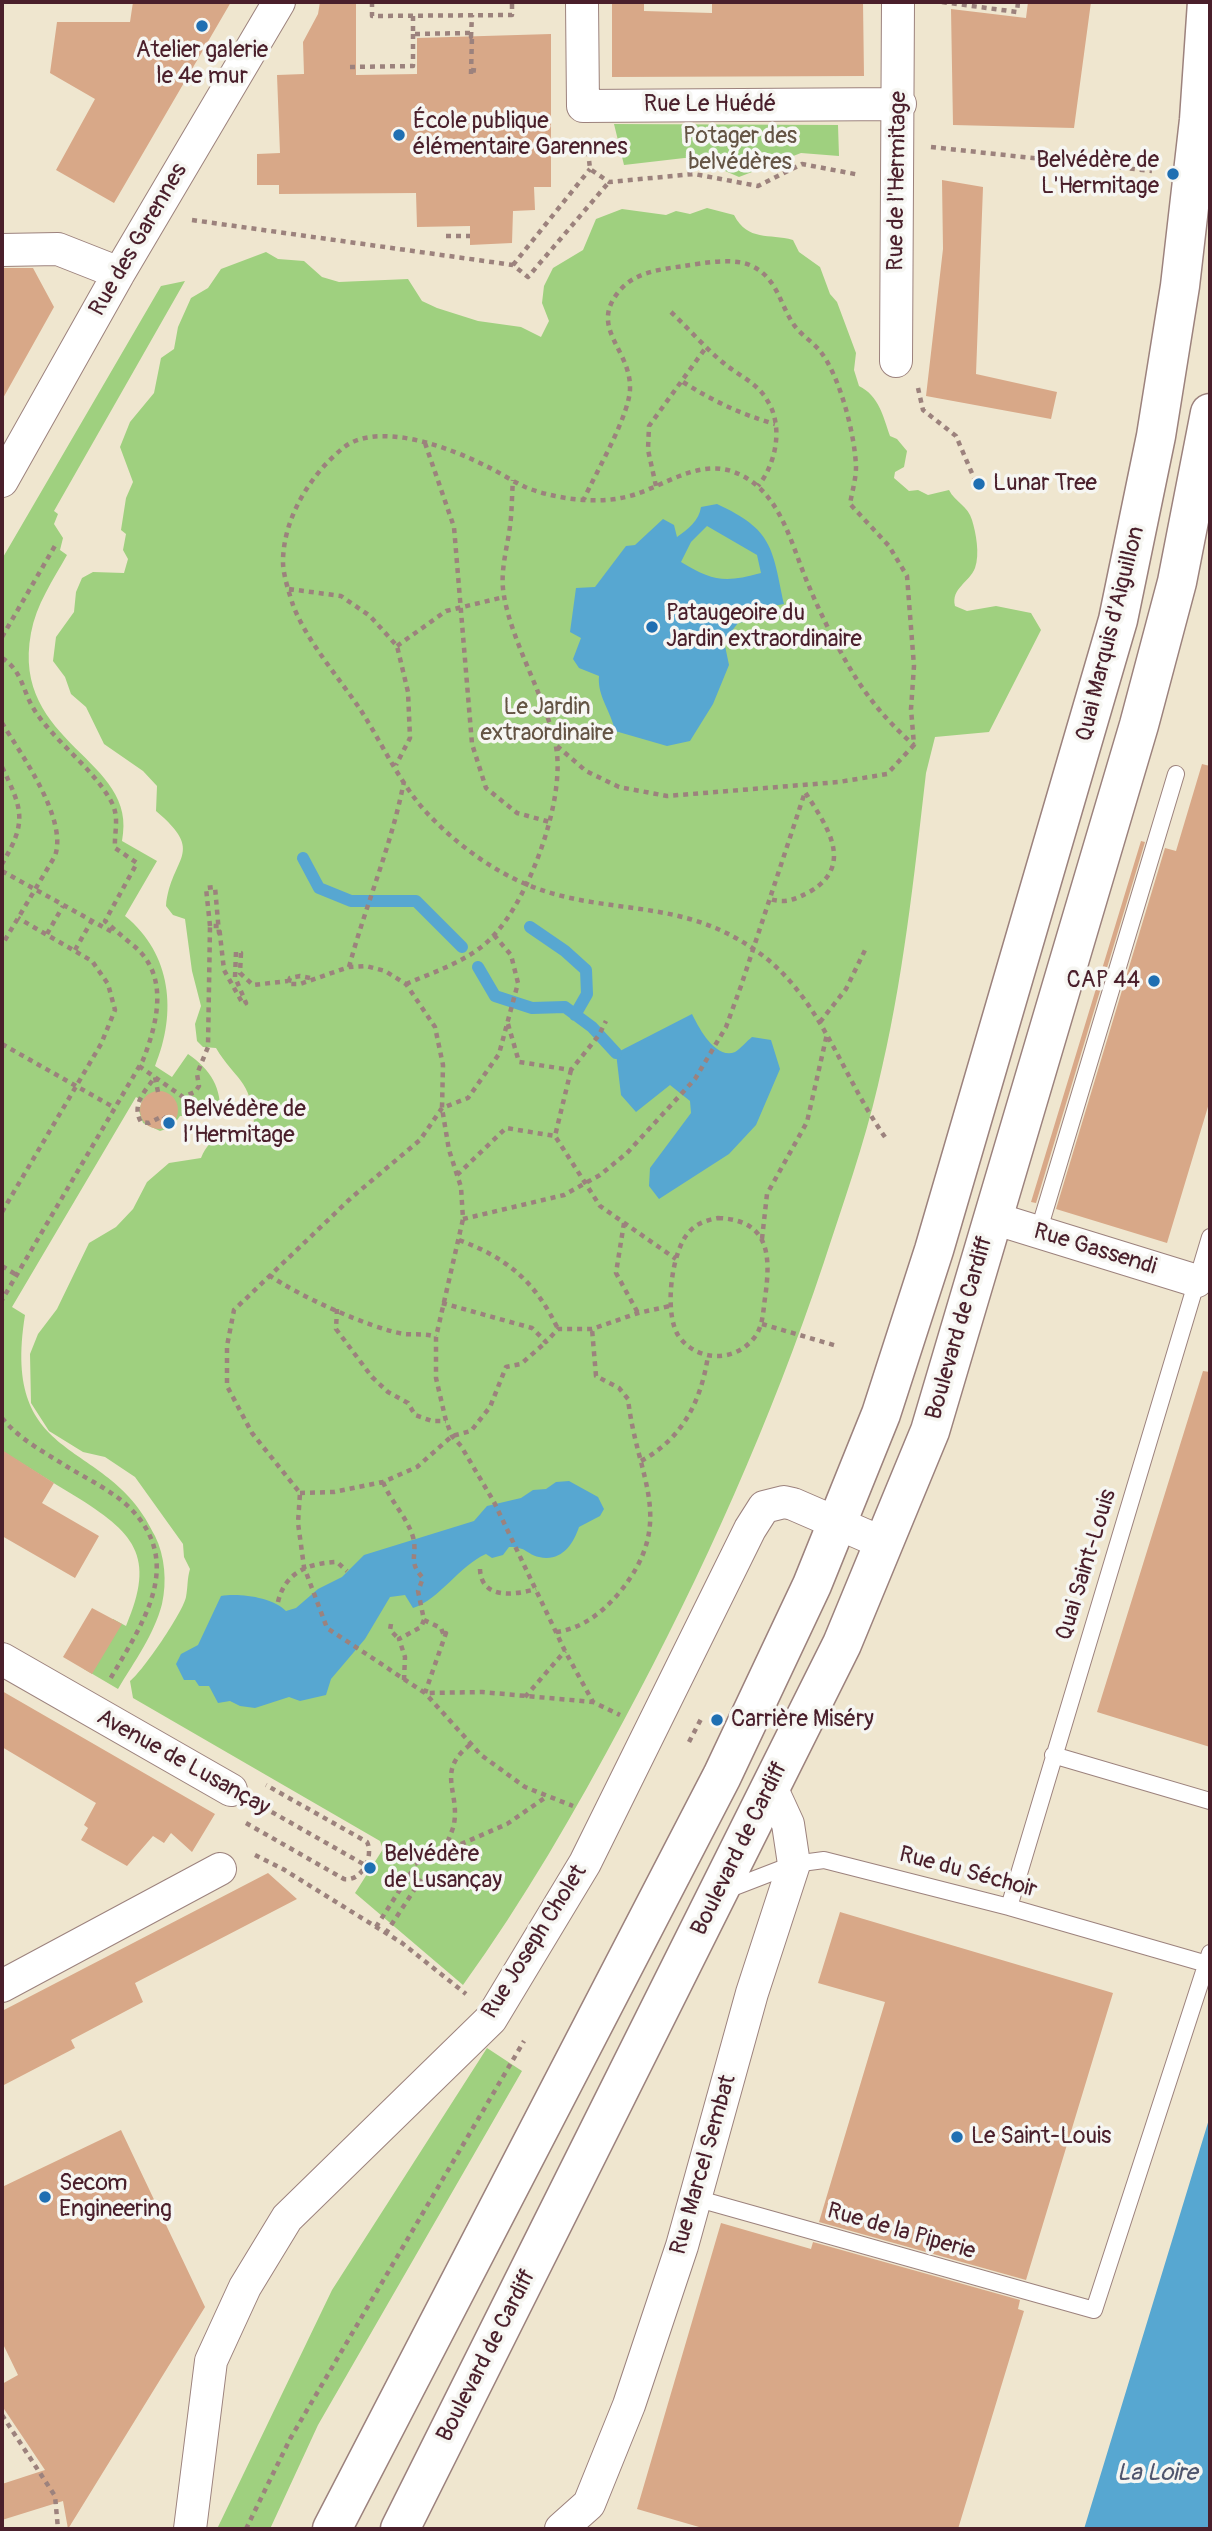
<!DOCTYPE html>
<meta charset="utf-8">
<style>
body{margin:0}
#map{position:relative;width:1212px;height:2531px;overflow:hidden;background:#efe6cf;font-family:Pangolin,sans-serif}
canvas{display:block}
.frame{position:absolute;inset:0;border:4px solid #4a1f2b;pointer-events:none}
</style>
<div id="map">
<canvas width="1212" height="2531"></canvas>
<div class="frame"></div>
</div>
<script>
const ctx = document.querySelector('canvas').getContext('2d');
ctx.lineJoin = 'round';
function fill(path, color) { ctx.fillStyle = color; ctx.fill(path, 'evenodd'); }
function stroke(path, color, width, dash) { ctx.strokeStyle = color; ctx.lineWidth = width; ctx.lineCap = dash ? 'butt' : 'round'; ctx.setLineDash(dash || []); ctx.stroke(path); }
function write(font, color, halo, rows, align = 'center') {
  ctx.font = font + ' Pangolin,sans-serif'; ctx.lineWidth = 7; ctx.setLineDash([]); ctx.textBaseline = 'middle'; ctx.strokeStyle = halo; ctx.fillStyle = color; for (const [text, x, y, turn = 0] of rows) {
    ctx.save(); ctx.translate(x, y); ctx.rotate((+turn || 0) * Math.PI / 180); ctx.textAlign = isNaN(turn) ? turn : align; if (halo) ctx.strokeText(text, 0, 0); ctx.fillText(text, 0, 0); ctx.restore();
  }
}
fill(new Path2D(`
 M614,124l224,1 1,31 -38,-3 -62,24 -46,-20 -69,8z
 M707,208l27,7c14,27 35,18 59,25l6,12 21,15 10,27 7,8 19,51 -2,17 5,16c20,10 24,30 31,50l7,3 10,12 -3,16 -9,5 -1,6 15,13 9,-1 10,5 21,-5c6,12 19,16 23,30 4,13 8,34 3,48 -6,15 -24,20 -20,38l12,5 29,-5 35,7 10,17 -52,102 -54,5 -9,36c-12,104 -23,210 -48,312 -14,60 -35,119 -54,177 -53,159 -121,311 -200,458 -49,92 -100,180 -161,265l-108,-92 28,-44 -3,-8 -247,-143 -3,-17c13,-10 53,-69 56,-84 2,-10 1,-18 4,-28l-6,-12 -1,-13 -48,-67 -30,-20 -22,-5 -34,-21 -18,-28 -1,-49 8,-20 19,-25 32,-66 27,-16 17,-18 14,-27 22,-19 32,-5c7,-17 15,-22 33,-17l6,-10 8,-1 6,-7c-3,-44 -19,-43 -38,-75l-13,-1 -6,-6 -2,-17 6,-18 -9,-35 -7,-52 -12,-4 -7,-9c5,-50 41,-52 -10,-95l1,-25 -14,-15 -39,-27 -18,-37 -15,-13 -6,-17 -12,-16 3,-24 18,-25 2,-20 6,-14 11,-6 31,1 4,-14 -5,-9 3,-16 -5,-4 5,-32 7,-16 -13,-35 10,-25 24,-29 7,-35 13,-9 4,-22 13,-29 17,-10 13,-19 45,-17 12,7 26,2 18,16 17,5 69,-3 14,22 15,7 41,13 43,6 20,10 8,-16 -7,-18 2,-17 9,-18 30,-18 13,-31 26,-10 44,6 10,-4 14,3z
 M185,281l-131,230 4,3 -4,10 9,14 -3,12 7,5c-14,25 -31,50 -36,78 -21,112 109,125 91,208l35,20 -32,55c47,38 52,97 30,150l17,11 16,-23c23,16 34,34 32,62h-40l-8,11 -12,4 -17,-8 -4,-12 3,-10 -6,-4 -124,210 13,8c-25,154 84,120 130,221 10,20 12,46 7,68 -8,31 -28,58 -44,85l-34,-20 29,-50 13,7c31,-71 7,-94 -51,-130 -25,-15 -49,-30 -73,-45v-892l159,-273z
 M487,2048l35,23 -204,354 -48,104h-53l115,-239z`), '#9fd07f');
fill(new Path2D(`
 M717,504c56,26 55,43 67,100l-29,5 -1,11 -16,3 -14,18 5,24 -16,39 -23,37 -23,5 -52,-15c-4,-20 -18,-35 -16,-55l-20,-8 -6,-9 8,-21 -11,-6 6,-44 19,-1 31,-41 9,-1 28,-26 11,6 3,12c11,-8 22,-16 24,-30zM707,526l50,29 4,18c-36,10 -49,8 -80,-11l10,-20z
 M692,1014c6,12 23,46 43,38 5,-3 12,-11 17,-15l19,3 9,29 -24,56 -27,29 -70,45 -10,-13 1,-18 41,-55 -1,-12 -20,-16 -34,27 -15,-17 -5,-42z
 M569,1481l29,16 6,12 -4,7 -21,11c-6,18 -18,35 -40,30 -13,-3 -12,-10 -30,-10l-6,8 -11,3 -6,-4c-26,11 -47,46 -73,54l-8,-13 -15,2 -25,42 -34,40 -5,16 -26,6 -11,-4 -34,11 -15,-2 -10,-5 -12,2 -9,-17h-10l-4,-6h-11l-8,-16 5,-10 17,-9 23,-49c18,-3 51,1 65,15l10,-3 22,-19 24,-12 22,-22 110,-34 13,-15 34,-8 12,-8 13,-1 10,-7z
 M1210,2116v413h-126z`), '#57a7d1');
stroke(new Path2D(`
 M303,858l16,30 32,13h65l46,46
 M530,927l35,24 21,19 1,24 -12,21
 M478,967l17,29 37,12 33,-1 27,20 24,26`), '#57a7d1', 12);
fill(new Path2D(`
 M133,2h98l-117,201 -58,-33 39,-71 -45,-26 7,-51h73z
 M320,2h36v73l61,-1v-36l134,-4v153h-17l1,23 -22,1 -1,32 -42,2v-19l-53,1 -1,-34 -137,1v-9h-22v-31l23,-1 -3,-78 27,-1 -1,-32 15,-28z
 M612,2h32v9l68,2v-11h151l1,74 -252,1z
 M1028,2h63l-17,126 -121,-3 -2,-116 75,9z
 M942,180l41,7 -7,187 81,18 -6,27 -125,-23 17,-147z
 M2,268h31l21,39 -52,93z
 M1202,764l8,2v334l-43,143 -111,-34 109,-361 11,3z
 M1141,841l4,1 -109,361 -5,-1z
 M140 1110a19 19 0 1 1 38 0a19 19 0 1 1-38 0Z
 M1203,1371l7,1v375l-113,-35z
 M2,1450l52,33 -12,20 57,33 -24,42 -73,-42z
 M92,1608l30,16 -30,50 -29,-17z
 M2,1691l213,123 -23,38 -21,-19 -7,10 -11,-7 -26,30 -46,-26 7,-12 -4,-3 12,-22 -94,-56z
 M268,1873l29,26 -162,84 8,19 -72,38 4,8 -73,38v-75z
 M840,1912l273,81 -87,287 -207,-58 66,-220 -67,-19z
 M121,2130l84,177 -137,222 -5,-28 -61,19v-36l43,-14 -43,-64v-22l16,-9 -16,-33v-155z
 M721,2223l90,26 2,-7 207,58 -2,9 6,2 -66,218h-252l-69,-20z`), '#d8a888');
const lane = new Path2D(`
 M1038,1233l138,-459
 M1053,1755l157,46
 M724,1891l70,-27 30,-4 185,47 198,57
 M1009,1907l201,-670
 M695,2198l399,112 116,-357`);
const street = new Path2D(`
 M582,2l1,104 317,-2
 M2,250l56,-1 61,24
 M896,361l2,-359
 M2,481l117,-208 160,-271
 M993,1218l204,63
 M2,1659l229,131
 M2,1986l218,-117
 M190,2529l21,-168 34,-74 42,-69 204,-199 94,-156 165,-334 14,-22 20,-5 9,2 90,39
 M561,2529l28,-25 40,-99 53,-159 70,-253 42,-129 -6,-40 -17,-37`);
const primary = new Path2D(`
 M332,2529l390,-753 90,-191 69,-171 53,-164 184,-630 38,-184 24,-150 19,-166 8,-118
 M400,2529l442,-885 88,-213 209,-706 38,-143 33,-169`);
stroke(lane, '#9c827d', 18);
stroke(street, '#9c827d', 34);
stroke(primary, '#9c827d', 41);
stroke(new Path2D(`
 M372,2v14l140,-1v-13
 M942,2l75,10 1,-10
 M413,16v18l58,-1v4l1,-22
 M350,67l63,-1v-32
 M471,70l9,1
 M471,74l1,-38
 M587,141l3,28 19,13 85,-8 64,12 44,-22 58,11
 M931,147l221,24
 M192,220l321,45 15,12 81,-95
 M446,236h24
 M513,265l77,-96
 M671,312c18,17 35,37 55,53 14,11 32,19 41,35 17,26 9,64 -9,86
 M683,382c30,19 57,32 92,42
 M918,388l5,22 33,26 18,42
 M425,443l29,84 18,217 14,44 31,25 33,9
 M656,486l-8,-36 1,-24 58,-80
 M289,589l52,7 29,20 27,30 11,46 2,46 -14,27
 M2,637l54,-93
 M397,646l49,-35 58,-14
 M2,658c21,13 20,33 33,53 21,32 57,56 76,90 9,16 3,31 4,47l22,15 -32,58c10,9 19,17 29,25 36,30 23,78 9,114l-141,240
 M2,723c19,31 66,96 53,133l-53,89
 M557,746l29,25 33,16 48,9 172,-14 48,-8 27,-29 -3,-36 3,-43 -7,-90 -18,-30 -39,-42c2,-12 6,-25 6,-37 -1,-32 -16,-91 -36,-116 -7,-9 -19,-16 -26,-26 -15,-22 -16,-46 -42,-59 -19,-9 -48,-3 -68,0 -22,3 -48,6 -63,23 -34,38 9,59 9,98 1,26 -34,85 -46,112
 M2,767c21,43 25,55 0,97
 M2,871l112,62
 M210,926l-4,-38 9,-1 4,46h5
 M47,934l16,-28
 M494,935l17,20 7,28 -19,71 -31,44 -26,10 -22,32 -69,58 -117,112 -7,36v40l25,47 48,60 -2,30 6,44 23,61 98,65 57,-1 111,10
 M75,950l16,-28
 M349,967c17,-63 43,-123 55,-186
 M310,978l-10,-2 -10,2 -2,6h12l49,-17 17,-1 19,5 21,13 29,43 8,38 -1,43 7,42 12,37 2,32 -27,118v41l10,43 6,15 9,10 33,56 71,149 28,51 27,13
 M406,984c30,-13 66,-24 88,-49 36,-38 74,-141 61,-193 -12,-49 -43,-100 -51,-146 -5,-27 5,-52 7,-79 1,-12 1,-25 2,-37
 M820,1022l26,-33 21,-43
 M508,1024l11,38 52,8 28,-35 7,-14
 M2,1044l113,64
 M139,1066l44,31 12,-5 4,-6 -2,-12 11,-27 2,-121h9l5,44 19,34 3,-1 -11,-26 1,-25 5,1 -1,20 13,12 35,-4
 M571,1070l-16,66 45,70 76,53
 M158,1092l-3,-15c-10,14 -24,28 -14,45l8,1 14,-7 6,7
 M885,1137c-44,-62 -65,-143 -130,-187 -77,-54 -148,-33 -227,-65 -37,-15 -74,-43 -101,-72 -27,-29 -45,-70 -67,-104 -21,-31 -54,-69 -67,-104 -4,-12 -10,-31 -10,-43 0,-44 28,-88 60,-114 35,-28 108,0 143,18 13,6 26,15 39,21 27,11 67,17 96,11 36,-6 72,-39 110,-27 49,16 59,71 77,113 10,24 22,49 35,72 19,35 41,63 71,89
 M457,1175l49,-47 49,8
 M2,1212l99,-168 14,-34 -7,-26 -16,-23 -74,-43
 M718,1218c52,2 53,38 47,80 -2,14 -2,29 -11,40 -19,24 -55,24 -74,0 -17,-21 -9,-87 9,-106 8,-9 18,-12 29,-14z
 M463,1219l101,-24 36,-20 27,-22 68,-74 31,-52 15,-41 64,-194c21,33 50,72 6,99 -15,8 -25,13 -41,8
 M624,1223l-8,50 22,40
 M762,1239l5,-45 40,-72 20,-88
 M459,1240c48,18 76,41 99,89
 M2,1266l13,8
 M269,1275c28,20 100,53 135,59 11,1 21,-1 32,3
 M442,1303l90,25 14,14 12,-13h34l46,-16 32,-7
 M337,1309l-1,20 36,48 16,15 20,11 7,12 17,6h14
 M762,1324l75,22
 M2,1418c17,21 42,34 64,48 21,13 45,24 63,41 58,57 12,118 -20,174
 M641,1461c42,-23 60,-60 67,-105
 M383,1482c8,20 24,35 30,55 5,18 -6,24 10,41l-5,13 6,29 17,8 3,8 2,-3 -21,60 56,62 44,32 48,19
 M300,1493l34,-1 49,-10 34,-15 35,-31 19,-5 19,-24 16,-40 15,-3 25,-22
 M480,1569c1,31 35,26 56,20
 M278,1602c7,-30 31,-39 59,-40l10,9
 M391,1624l-1,6 9,9
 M556,1632c25,-3 46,-19 63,-39 59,-72 18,-114 9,-194l-9,-11 -23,-12 -4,-47
 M404,1680l1,-23 -6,-18 22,-12 3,-7
 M525,1697l40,-46
 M689,1742l12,-23
 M263,1807l102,58
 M246,1823l98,56c18,3 30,-23 23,-37l-101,-57
 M444,1851c3,-9 8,-18 10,-27 6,-33 -19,-53 17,-80
 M255,1855l28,14 119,74 64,51
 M415,1864l92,-40 39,-27
 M376,1927l36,-56 10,7 -36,55
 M2,2415l53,81 3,33
 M246,2529l44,-90 234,-398`), '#9c827d', 4.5, [5, 5]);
stroke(lane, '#fff', 16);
stroke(street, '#fff', 32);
stroke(primary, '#fff', 38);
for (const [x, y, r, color] of [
 [202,26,7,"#1f6fb2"],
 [399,135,7,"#1f6fb2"],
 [1173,174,7,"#1f6fb2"],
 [979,484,7,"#1f6fb2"],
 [652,627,7,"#1f6fb2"],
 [1154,981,7,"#1f6fb2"],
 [169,1123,7,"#1f6fb2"],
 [717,1720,7,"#1f6fb2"],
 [370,1868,7,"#1f6fb2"],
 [957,2137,7,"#1f6fb2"],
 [45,2197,7,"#1f6fb2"]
]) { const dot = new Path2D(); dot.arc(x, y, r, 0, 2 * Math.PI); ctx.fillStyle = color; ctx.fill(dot); stroke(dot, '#f6f6f2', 2.5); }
write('23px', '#4a1f2b', '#f6f6f2', [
 ["Atelier galerie",202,51,"center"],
 ["le 4e mur",202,77,"center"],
 ["École publique",413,122],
 ["élémentaire Garennes",413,148],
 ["Belvédère de",1159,161,"right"],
 ["L'Hermitage",1159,187,"right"],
 ["Lunar Tree",993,484],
 ["Pataugeoire du",666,614],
 ["Jardin extraordinaire",666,640],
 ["CAP 44",1140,981,"right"],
 ["Belvédère de",183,1110],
 ["l’Hermitage",183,1136],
 ["Carrière Miséry",731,1720],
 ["Belvédère",384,1855],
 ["de Lusançay",384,1881],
 ["Le Saint-Louis",971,2137],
 ["Secom",59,2184],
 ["Engineering",59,2210]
], 'left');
write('23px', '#4a1f2b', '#f6f6f2', [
 ["Rue Le Huédé",710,105],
 ["Rue de l'Hermitage",898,181,-89],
 ["Rue des Garennes",139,240,-60],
 ["Quai Marquis d'Aiguillon",1111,634,-76],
 ["Rue Gassendi",1095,1250,17],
 ["Boulevard de Cardiff",960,1328,-74],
 ["Quai Saint-Louis",1087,1565,-73],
 ["Avenue de Lusançay",183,1763,29],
 ["Boulevard de Cardiff",740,1849,-64],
 ["Rue du Séchoir",968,1873,15],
 ["Rue Joseph Cholet",535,1942,-58],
 ["Rue Marcel Sembat",704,2165,-74],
 ["Rue de la Piperie",901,2232,16],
 ["Boulevard de Cardiff",487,2356,-63]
]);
write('23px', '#645444', '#f6f6f2', [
 ["Potager des",740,137],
 ["belvédères",740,163],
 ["Le Jardin",547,708],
 ["extraordinaire",547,734]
]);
write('italic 24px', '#4f556d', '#f6f6f2', [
 ["La Loire",1157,2474]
]);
</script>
